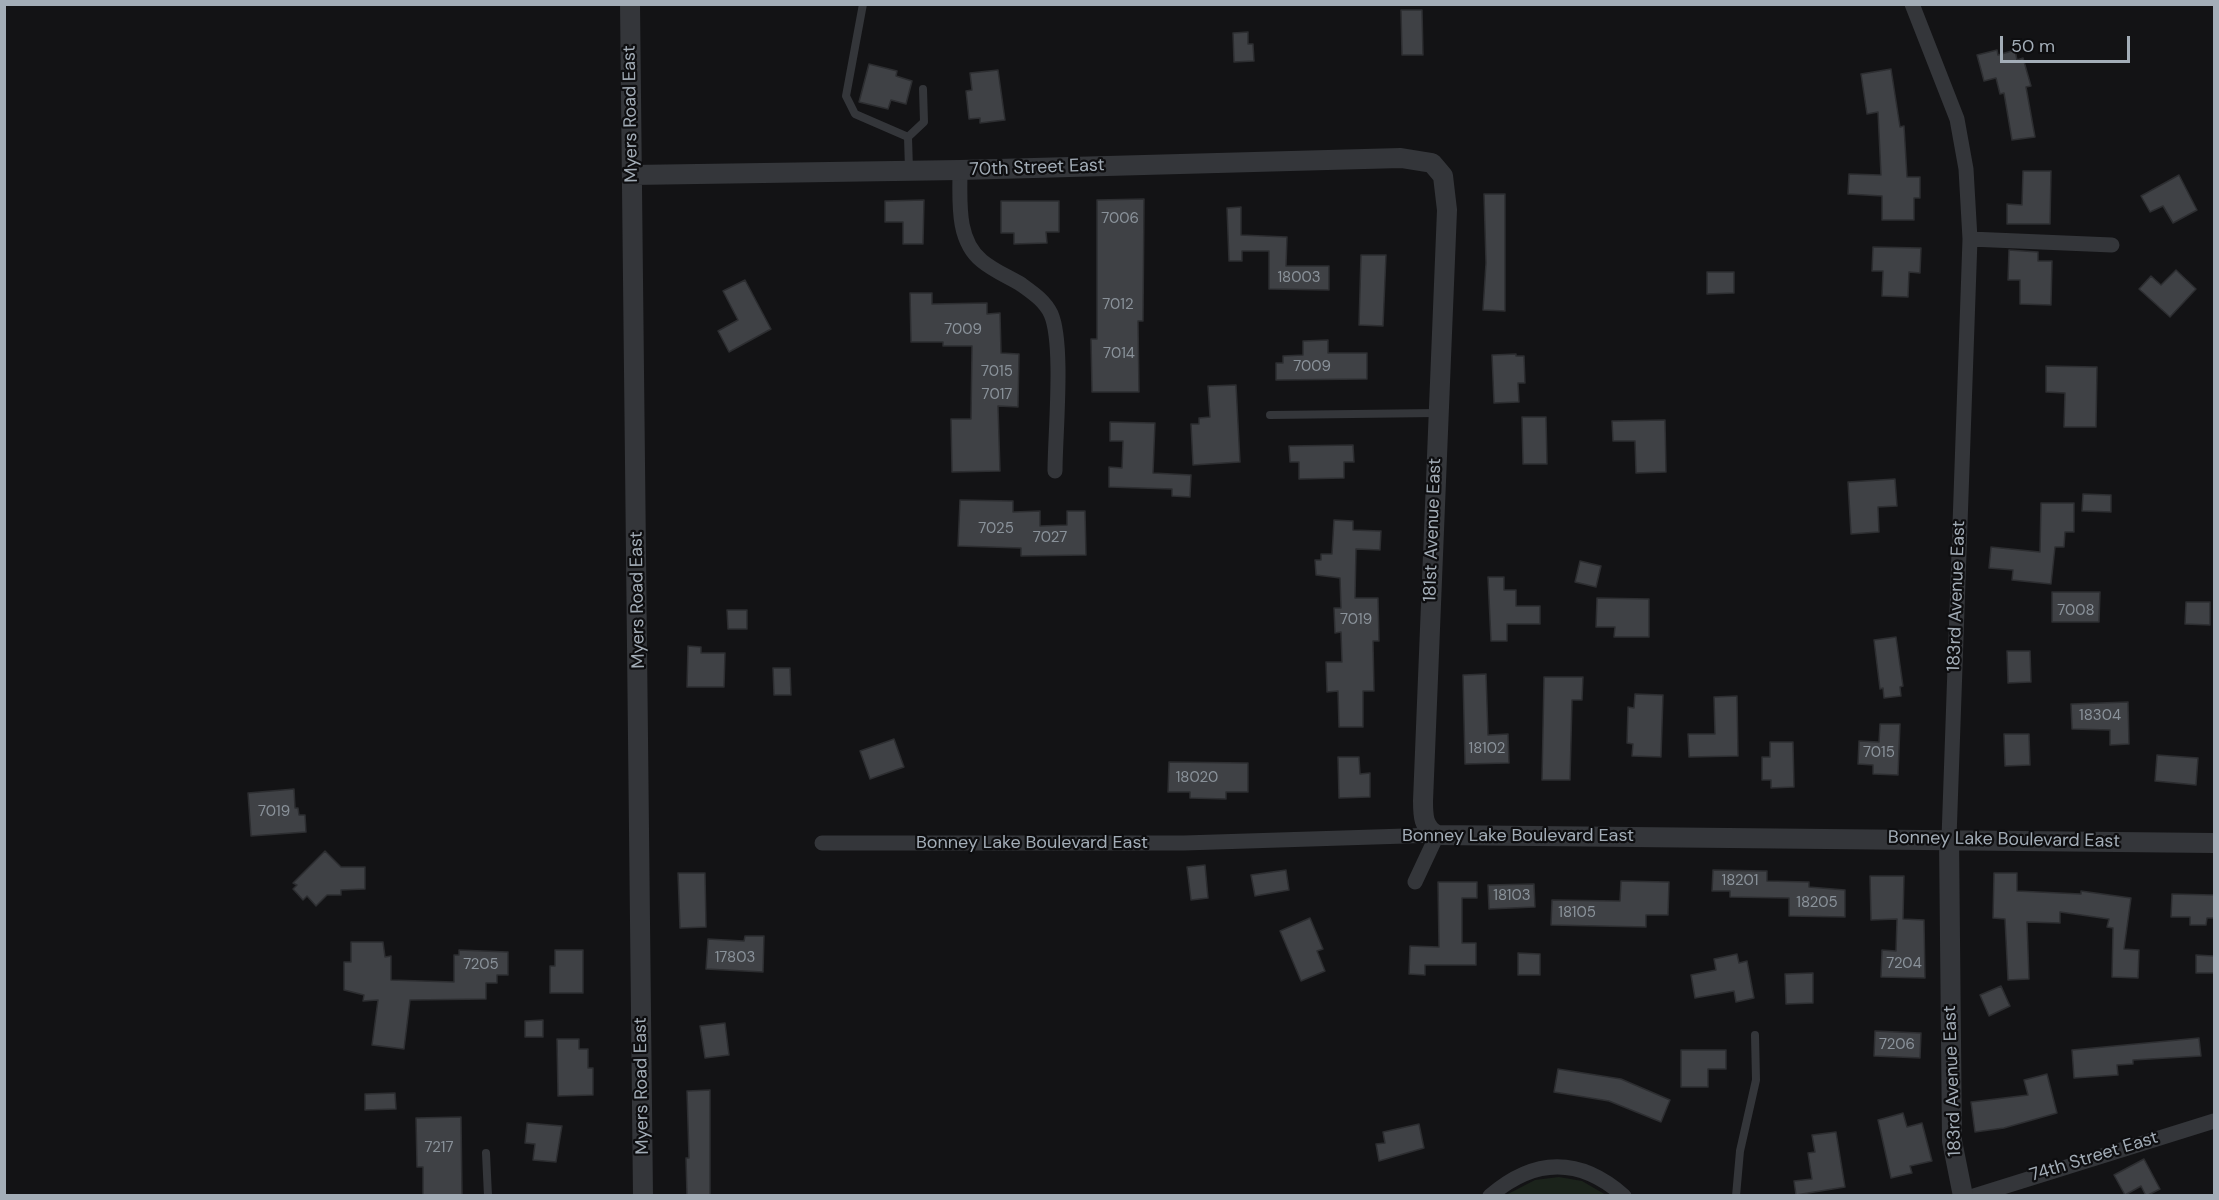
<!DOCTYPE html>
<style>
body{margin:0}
#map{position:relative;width:2219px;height:1200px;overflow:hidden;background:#131315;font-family:"DM Sans",sans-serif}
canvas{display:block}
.frame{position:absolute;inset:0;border:6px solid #a3adb7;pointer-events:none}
.scale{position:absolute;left:2000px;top:36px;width:130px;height:27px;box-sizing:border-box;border:3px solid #a3adb7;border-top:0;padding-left:8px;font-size:18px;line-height:21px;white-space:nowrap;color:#a3adb7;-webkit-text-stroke:4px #0e0e10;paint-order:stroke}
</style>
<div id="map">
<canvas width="2219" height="1200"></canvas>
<div class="frame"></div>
<div class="scale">50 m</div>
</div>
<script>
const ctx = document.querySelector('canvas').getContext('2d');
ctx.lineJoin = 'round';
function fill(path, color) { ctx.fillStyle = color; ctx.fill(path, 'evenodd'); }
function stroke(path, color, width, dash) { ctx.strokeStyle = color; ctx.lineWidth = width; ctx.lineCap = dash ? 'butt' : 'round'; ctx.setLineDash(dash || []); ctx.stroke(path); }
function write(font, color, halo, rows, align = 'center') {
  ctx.font = font + ' "DM Sans",sans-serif'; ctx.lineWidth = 4.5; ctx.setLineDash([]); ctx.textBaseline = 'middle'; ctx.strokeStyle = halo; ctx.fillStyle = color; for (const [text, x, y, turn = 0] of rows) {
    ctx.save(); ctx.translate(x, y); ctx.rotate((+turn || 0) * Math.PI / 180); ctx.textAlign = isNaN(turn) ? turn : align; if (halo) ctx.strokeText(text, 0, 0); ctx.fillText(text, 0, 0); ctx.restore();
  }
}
fill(new Path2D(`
 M1559,1177l23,4 24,14h-100l29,-15z`), '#1b231b');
const building = new Path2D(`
 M1401,10h21l1,45h-21z
 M1248,32v12h5l1,17 -20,1 -1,-29z
 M1997,50l1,5 17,-5 2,10 6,-2 8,28 -5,1 9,50 -23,3 -8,-47 -4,1 -4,-16 -12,3 -7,-26z
 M869,64l28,7 -1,5 16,5 -6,23 -15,-4 -3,9 -29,-7z
 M1891,69l9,58 4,-1 3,51h13v21h-6v22h-32v-24l-34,-2 1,-20 32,1 -3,-63 -11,2 -6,-40z
 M998,70l7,50 -25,3v-5l-11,1 -3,-28 6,-1 -2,-17z
 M2023,171h28l-1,53h-43v-20l15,1z
 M2179,175l18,35 -24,13 -10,-17 -13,6 -9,-16z
 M1484,194h21v117l-22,-1 3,-47z
 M1144,199l-1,122h-5l1,71h-47l-1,-53h6v-139z
 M924,200l-1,44h-20v-22h-18v-21z
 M1001,201h58v31h-13l1,11 -33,1v-11h-13z
 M1241,207v28l46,2 -1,29h43v24l-60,-1v-38h-27v10h-13l-2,-53z
 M1873,247l48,1 -1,25 -11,-1 -1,25 -26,-1 1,-25h-11z
 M2009,250l29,2v9h14l-1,44 -31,-1v-24h-12z
 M1361,255h25l-3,71 -24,-1z
 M2176,270l20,19 -26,28 -31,-28 12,-13 10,9z
 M1707,272h27v21l-27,1z
 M745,280l26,49 -42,23 -11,-21 20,-11 -15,-29z
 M910,293h22v11l55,-1v11l13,-1 1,40 18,1 -1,53 -20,-1 2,65 -48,1 -1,-53h20l1,-73h-29v-4h-32z
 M1328,340v13h39v26l-91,1v-17h7v-7l20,-1v-14z
 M1516,354v2h8l1,27h-7l1,19 -25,1 -2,-48z
 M2046,366l51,1 -1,60h-32l1,-34 -19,-1z
 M1236,385l4,77 -47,3 -2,-41h8v-6l11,-1 -2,-31z
 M1522,417h24l1,47h-24z
 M1665,420l1,52 -30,1 -1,-32h-22l-1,-20z
 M1110,422l45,1 -2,50 38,2 -1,22 -18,-1v-7l-63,-2v-20l13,1 1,-27h-13z
 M1353,445l1,17h-10v16l-45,1v-17h-9l-1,-16z
 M1895,479l2,27 -19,1 1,25 -28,2 -3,-52z
 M2083,494l28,1v17l-29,-1z
 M960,500l53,1v11l27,-1v15l27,-1v-14h18l1,44 -65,1v-8l-63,-2z
 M2041,503h33v29h-9l-1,15h-9l-4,37 -39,-4 1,-10 -24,-2 2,-21 49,5z
 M1334,520l19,1v9l28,1 -1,19 -24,-1 -1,49h23l1,43h-6l1,50h-11v36h-24l-1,-36 -11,1 -1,-30h16l-1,-30 -6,1 -1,-25h7l-1,-30 -24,-3 -1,-15h6v-6h11z
 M1580,561l21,5 -5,21 -21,-5z
 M1488,577h16v13h12v16h24v18h-33v17h-16z
 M2052,592h48l-1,30h-47z
 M1597,598l52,1v38h-35l1,-10h-19z
 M2186,602h24v23l-25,-1z
 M727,610h20v19h-19z
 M1896,637l7,49 -3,1 1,9 -17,2 -1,-10 -3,1 -6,-49z
 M688,646l13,1v6h24l-1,34h-37z
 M2007,651h23l1,31 -23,1z
 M773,668h17l1,27h-17z
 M1486,674l2,61 20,-1 1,29 -44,1 -2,-89z
 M1544,677h39l-1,23h-10l-2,80h-28z
 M1635,694l28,1 -2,62 -29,-1 1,-12 -6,-1 1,-36 6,1z
 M1737,696l1,60 -49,1 -1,-23h27l-1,-37z
 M2128,702l1,42 -19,1v-15l-38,-1 -1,-25z
 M1880,724h20l-2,51 -25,-1v-9l-15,-1 1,-23 20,1z
 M2004,734h25l1,31 -25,1z
 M894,739l10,28 -34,12 -10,-28z
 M1770,742h23l1,45 -23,1v-8h-9v-23h8z
 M2157,755l41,3 -2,27 -41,-4z
 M1338,757h21l1,17 10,-1v24l-31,1z
 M1169,762l79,1v29h-22v7l-36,-1v-6h-22z
 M294,789l1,19h3l1,7h6l1,17 -55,4 -3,-43z
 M325,851l16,16h24v22l-24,1v5h-14l-11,11 -9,-10 -4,4 -10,-11 4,-4 -4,-2z
 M1205,865l3,33 -17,2 -4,-33z
 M1286,870l3,20 -34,6 -4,-21z
 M1713,870l54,1v10l42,1v5l36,3v27l-56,-1v-18l-59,-1v-6h-18z
 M678,873h27l1,54 -26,1z
 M1994,873h23v18l64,3v-3l50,7 -7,51 15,1 -1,28 -26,-1 1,-49 -6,-1 2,-8 -49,-7v11l-33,-1 2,57 -21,1 -3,-61 -12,-1z
 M1870,876h34l-1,43 21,1 1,58 -44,-1 1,-27 14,1 1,-32 -26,1z
 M1621,881l48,1 -1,33h-22v12l-95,-2 1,-25 68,1z
 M1438,882h39v16h-15v45h14v22h-51v10l-16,-1 1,-28 29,1z
 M1534,884l1,23 -46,2 -1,-24z
 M2172,894l42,1v23h-7l-1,7h-16v-8h-19z
 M1310,918l13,31 -6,2 8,20 -24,10 -21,-50z
 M745,936h19l-1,36 -57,-3 2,-30 36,2z
 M351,942h32l2,15 6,-1v24l63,2v-27h5v-5l49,2v23h-11v8h-11v16l-76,1 -6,49 -32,-4 6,-45 -15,1 1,-6 -20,-5v-28h7z
 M555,950h28v43h-33v-27h5z
 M1518,953l22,1v21h-22z
 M1737,954l2,9 8,-2 7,37 -18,4 -2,-11 -39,7 -4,-23 25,-5 -2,-11z
 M2196,955l18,1v17h-18z
 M1813,973v30l-27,1 -1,-30z
 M2001,986l9,20 -21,10 -9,-21z
 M543,1020v17h-18v-16z
 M725,1023l4,32 -24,3 -5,-32z
 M1875,1031l46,2 -1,25 -46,-2z
 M2199,1038l2,18 -68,4v4l-16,1 1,10 -44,3 -2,-28z
 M557,1039h22v10h9v19h5v27l-35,1z
 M1681,1050h45v19h-18v18h-27z
 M1558,1069l63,10 49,21 -9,22 -52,-21 -55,-9z
 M2047,1074l10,39 -53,15 -29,4 -4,-30 57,-7 -4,-15z
 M710,1090v106h-23l-1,-38h3l-2,-67z
 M395,1093l1,16 -31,1v-16z
 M1903,1113l4,14 15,-4 10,38 -22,5 2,7 -21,5 -13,-58z
 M461,1117l1,79h-39v-29h-6l-1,-49z
 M527,1123l35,3 -6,36 -23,-2 2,-16 -10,-1z
 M1419,1124l5,24 -45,13 -3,-17 9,-1 -2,-11z
 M1836,1132l9,55 -49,8 -2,-14 18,-2 -4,-26 7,-1 -3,-17z
 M2144,1159l16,30 -14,7 -5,-10 -16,9 -11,-20z`);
fill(building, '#3f4145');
stroke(building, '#2d2e31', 1.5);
stroke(new Path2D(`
 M863,4l-17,92 9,18 53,23 1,33
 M908,137l16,-15 -1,-33
 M1270,415l167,-2
 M486,1153l2,43
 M1736,1196l4,-45 16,-71 -1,-45`), '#34363a', 8);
stroke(new Path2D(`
 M1912,4l45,115 9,50 4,70 -21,599
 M960,170c0,31 -4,70 22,91 12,10 27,16 40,24 11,8 23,16 29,29 13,30 4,121 4,157
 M1970,239l142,6
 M822,843h362l253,-8
 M1415,882l22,-47
 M1490,1196c44,-38 89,-40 134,0
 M1974,1196l240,-75`), '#34363a', 15);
stroke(new Path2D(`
 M630,4l13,1192
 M632,175l328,-5 441,-12 31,5 11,13 4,34 -24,591c0,14 0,27 14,34l777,8
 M1949,838l3,303 11,55`), '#34363a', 20);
write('15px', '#8a929a', null, [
 ["7006",1120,219],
 ["18003",1299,278],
 ["7012",1118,305],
 ["7009",963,330],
 ["7014",1119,354],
 ["7009",1312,367],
 ["7015",997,372],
 ["7017",997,395],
 ["7025",996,529],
 ["7027",1050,538],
 ["7008",2076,611],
 ["7019",1356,620],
 ["18304",2100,716],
 ["18102",1487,749],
 ["7015",1879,753],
 ["18020",1197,778],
 ["7019",274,812],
 ["18201",1740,881],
 ["18103",1512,896],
 ["18205",1817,903],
 ["18105",1577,913],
 ["17803",735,958],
 ["7204",1904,964],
 ["7205",481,965],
 ["7206",1897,1045],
 ["7217",439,1148]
]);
write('18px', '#a3adb7', '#0e0e10', [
 ["Myers Road East",631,114,-91],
 ["70th Street East",1037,168,-2],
 ["181st Avenue East",1433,530,-88],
 ["183rd Avenue East",1957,596,-88],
 ["Myers Road East",638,600,-91],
 ["Bonney Lake Boulevard East",1518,836],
 ["Bonney Lake Boulevard East",2004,840,1],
 ["Bonney Lake Boulevard East",1032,843],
 ["183rd Avenue East",1953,1081,-92],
 ["Myers Road East",642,1086,-91],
 ["74th Street East",2094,1157,-17]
]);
</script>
